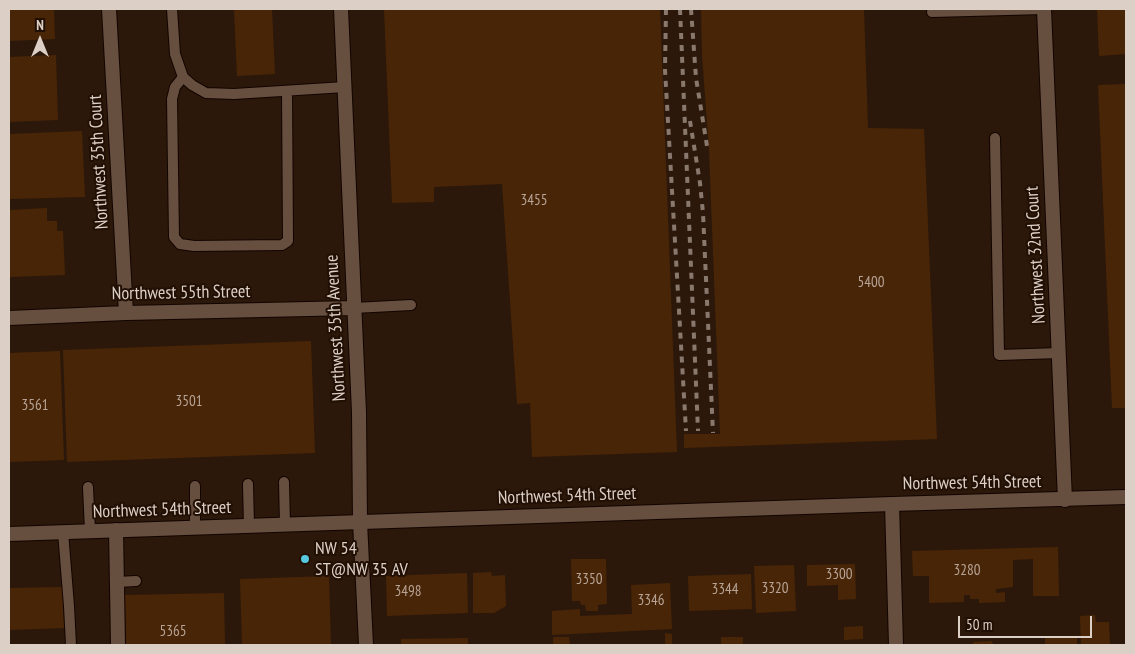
<!DOCTYPE html>
<style>
body{margin:0}
#map{position:relative;width:1135px;height:654px;overflow:hidden;background:#2b180a;font-family:"PT Sans Narrow",sans-serif}
canvas{display:block}
.frame{position:absolute;inset:0;border:10px solid #dccfc6;pointer-events:none}
.north{position:absolute;left:15px;top:15px;width:50px;height:50px;-webkit-text-stroke:4px #210f03;paint-order:stroke;rotate:0deg;font-size:14px;font-weight:700;line-height:20px;text-align:center;color:#dccfc6}
.north::after{content:'';display:block;margin:auto;width:18px;height:22px;background:#dccfc6;clip-path:polygon(50% 0,100% 100%,50% 72%,0 100%)}
.scale{position:absolute;left:958px;top:616px;width:134px;height:22px;box-sizing:border-box;border:2px solid #dccfc6;border-top:0;padding-left:6px;font-size:15px;line-height:18px;white-space:nowrap;color:#dccfc6;-webkit-text-stroke:4px #210f03;paint-order:stroke}
</style>
<div id="map">
<canvas width="1135" height="654"></canvas>
<div class="frame"></div>
<div class="north">N</div>
<div class="scale">50 m</div>
</div>
<script>
const ctx = document.querySelector('canvas').getContext('2d');
ctx.lineJoin = 'round';
function fill(path, color) { ctx.fillStyle = color; ctx.fill(path, 'evenodd'); }
function stroke(path, color, width, dash) { ctx.strokeStyle = color; ctx.lineWidth = width; ctx.lineCap = dash ? 'butt' : 'round'; ctx.setLineDash(dash || []); ctx.stroke(path); }
function write(font, color, halo, rows, align = 'center') {
  ctx.font = font + ' "PT Sans Narrow",sans-serif'; ctx.lineWidth = 4; ctx.setLineDash([]); ctx.textBaseline = 'middle'; ctx.strokeStyle = halo; ctx.fillStyle = color; for (const [text, x, y, turn = 0] of rows) {
    ctx.save(); ctx.translate(x, y); ctx.rotate((+turn || 0) * Math.PI / 180); ctx.textAlign = isNaN(turn) ? turn : align; if (halo) ctx.strokeText(text, 0, 0); ctx.fillText(text, 0, 0); ctx.restore();
  }
}
fill(new Path2D(`
 M9,9h45l1,30 -46,2z
 M234,9h38l3,65 -38,2z
 M384,9h276l17,443 -145,5 -2,-54 -13,1 -15,-220 -68,3v15l-42,1z
 M701,9h163l4,119 56,1 13,310 -253,9v-14h36l-11,-284 -7,-95z
 M1097,9h29v45l-27,2z
 M56,55l2,65 -49,2v-65z
 M1126,84v324h-14l-14,-323z
 M82,131l3,66 -76,2v-65z
 M47,208v13h10v10h6l2,44 -56,2v-67z
 M311,341l4,112 -248,9 -4,-112z
 M60,351l4,109 -55,2v-109z
 M1058,547l1,49h-26v-37l-20,1v27l-17,2v4l9,-1v10l-26,1v-4h-9v-4h-6v7l-35,1v-27h-16l-1,-25z
 M571,559h35l1,45 -9,1v6h-12l-1,-6h-4l-1,-4h-8z
 M855,564l1,35 -18,1v-15l-31,1v-21z
 M794,565l2,46 -40,2 -2,-47z
 M491,572l1,4 13,-1 1,31 -12,7h-21v-40z
 M467,573l1,40 -81,3 -1,-40z
 M751,574l1,35 -63,2 -1,-35z
 M329,576l2,69h-89l-2,-66z
 M670,583l2,46 -120,6v-24l28,-2v7l52,-2 -1,-29z
 M63,587l1,41 -55,2v-42z
 M224,593l1,52h-99l-1,-50z
 M1095,615l1,7h13l1,22 -29,1 -1,-29z
 M863,626v13l-19,1v-13z
 M665,633l7,1v11h-7z
 M1045,636h32v9h-32z
 M553,637h16l1,8h-17z
 M721,637h22v8h-22z
 M468,638v7h-67v-6z
 M992,641l1,4h-20v-3z`), '#492507');
const service = new Path2D(`
 M172,9l3,45 8,23 9,8 14,8 28,1 111,-7
 M932,12l112,-3
 M183,77l-8,10 -3,12 2,138 6,7 14,2 88,-1 6,-4 -1,-150
 M995,138l4,217 60,-2
 M354,308l57,-3
 M284,482l1,43
 M248,484l1,42
 M195,486v42
 M88,487l2,44
 M63,532l6,74 2,39
 M117,582l19,-1`);
const minor = new Path2D(`
 M109,9l17,304
 M341,9l18,403 1,110 6,123
 M1044,9l21,491
 M9,318l117,-5 228,-5
 M892,504l4,141
 M116,530l2,115`);
const secondary = new Path2D(`
 M9,534l883,-30 234,-7`);
stroke(service, '#130400', 12);
stroke(minor, '#130400', 16);
stroke(secondary, '#130400', 16);
stroke(service, '#664f3f', 10);
stroke(minor, '#664f3f', 14);
stroke(secondary, '#664f3f', 14);
stroke(new Path2D(`
 M666,9l-1,61 21,361
 M680,9l18,422
 M691,9l5,69 11,68
 M690,121l10,62 3,30 10,220`), '#88786d', 4, [6, 6]);
for (const [x, y, r, color] of [
 [305,559,5,"#56c9e0"]
]) { const dot = new Path2D(); dot.arc(x, y, r, 0, 2 * Math.PI); ctx.fillStyle = color; ctx.fill(dot); stroke(dot, '#210f03', 2); }
write('15px', '#b7a496', null, [
 ["3455",534,201],
 ["5400",871,283],
 ["3501",189,402],
 ["3561",35,406],
 ["3280",967,571],
 ["3300",839,575],
 ["3350",589,580],
 ["3320",775,589],
 ["3344",725,590],
 ["3498",408,592],
 ["3346",651,601],
 ["5365",173,632]
]);
write('18px', '#dccfc6', '#210f03', [
 ["Northwest 35th Court",99,162,-93],
 ["Northwest 32nd Court",1036,255,-93],
 ["Northwest 55th Street",181,293,-1],
 ["Northwest 35th Avenue",336,328,-93],
 ["Northwest 54th Street",972,483,-1],
 ["Northwest 54th Street",567,496,-2],
 ["Northwest 54th Street",162,510,-2]
]);
write('18px', '#dccfc6', '#210f03', [
 ["NW 54",315,549],
 ["ST@NW 35 AV",315,570]
], 'left');
</script>
